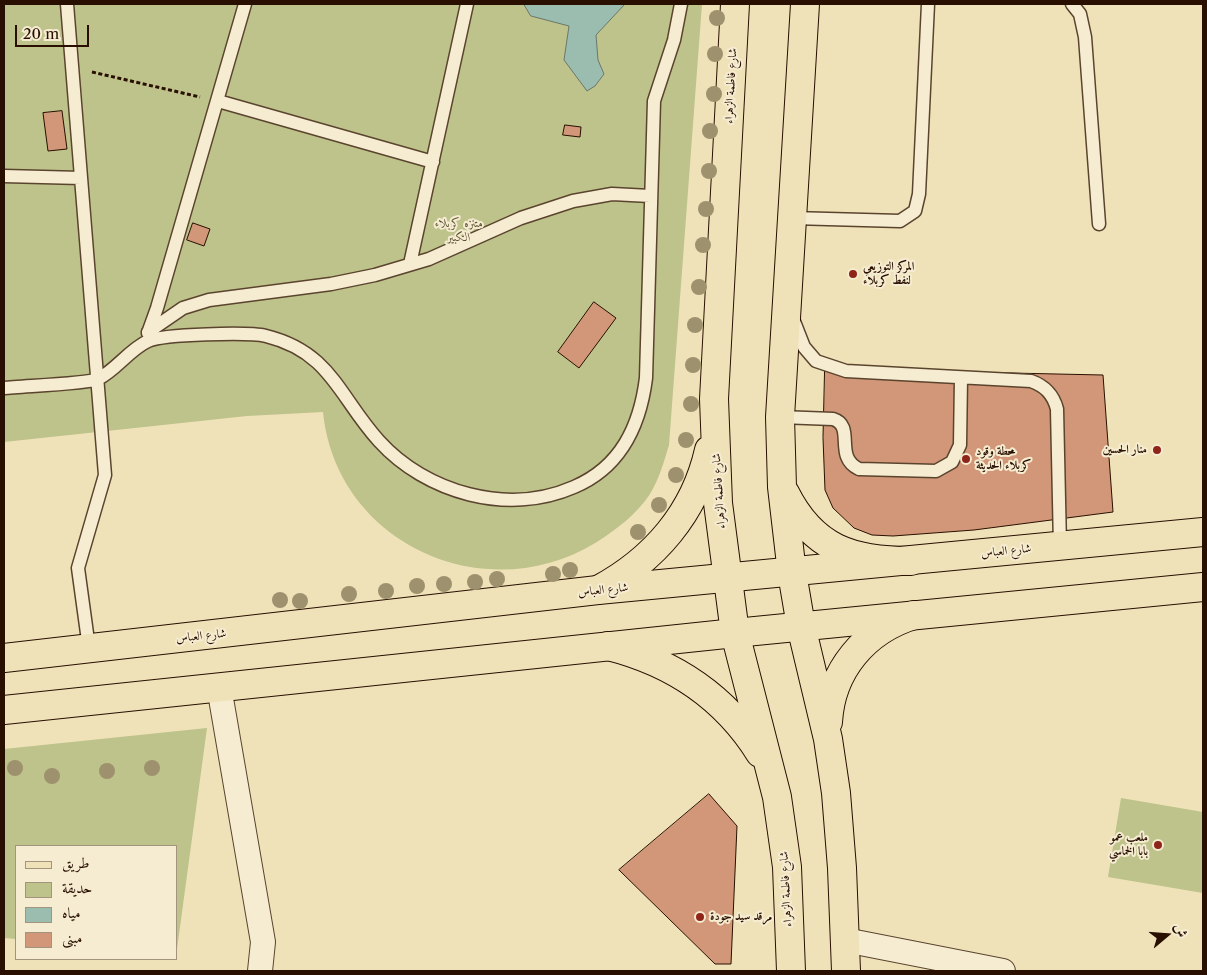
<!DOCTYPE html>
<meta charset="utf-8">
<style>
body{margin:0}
#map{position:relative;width:1207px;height:975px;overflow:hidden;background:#efe2b8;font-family:"Libre Caslon Text",Amiri,serif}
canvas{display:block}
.frame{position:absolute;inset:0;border:5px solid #280f00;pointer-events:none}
.legend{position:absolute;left:15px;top:845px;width:162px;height:115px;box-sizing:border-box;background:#f5ecd1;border:1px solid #a3947d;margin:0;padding:6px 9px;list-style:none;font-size:15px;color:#280f00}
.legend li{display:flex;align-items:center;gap:10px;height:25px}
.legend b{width:25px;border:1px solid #a3947d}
.north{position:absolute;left:1142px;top:910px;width:50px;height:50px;-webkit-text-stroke:4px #f5ecd1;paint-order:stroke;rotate:72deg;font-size:14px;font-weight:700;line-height:20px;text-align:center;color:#280f00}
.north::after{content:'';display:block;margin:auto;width:18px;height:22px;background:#280f00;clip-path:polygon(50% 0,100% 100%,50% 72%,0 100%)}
.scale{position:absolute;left:15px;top:25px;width:74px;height:22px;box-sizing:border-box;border:2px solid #280f00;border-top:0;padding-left:6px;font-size:15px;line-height:18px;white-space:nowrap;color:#280f00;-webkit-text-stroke:4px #f5ecd1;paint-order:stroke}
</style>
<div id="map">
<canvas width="1207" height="975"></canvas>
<div class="frame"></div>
<ul class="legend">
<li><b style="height:6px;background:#efe2b8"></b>طريق</li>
<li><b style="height:14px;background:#bec28b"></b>حديقة</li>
<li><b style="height:14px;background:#9abdb0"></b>مياه</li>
<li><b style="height:14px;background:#d29778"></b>مبنى</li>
</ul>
<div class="north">ش</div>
<div class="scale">20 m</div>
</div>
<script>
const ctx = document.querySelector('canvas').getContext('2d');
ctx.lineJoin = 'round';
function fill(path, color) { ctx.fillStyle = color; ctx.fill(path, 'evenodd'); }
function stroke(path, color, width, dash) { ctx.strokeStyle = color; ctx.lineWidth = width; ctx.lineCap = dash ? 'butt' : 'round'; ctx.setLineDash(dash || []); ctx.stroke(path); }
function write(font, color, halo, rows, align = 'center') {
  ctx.font = font + ' "Libre Caslon Text",Amiri,serif'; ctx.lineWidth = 4; ctx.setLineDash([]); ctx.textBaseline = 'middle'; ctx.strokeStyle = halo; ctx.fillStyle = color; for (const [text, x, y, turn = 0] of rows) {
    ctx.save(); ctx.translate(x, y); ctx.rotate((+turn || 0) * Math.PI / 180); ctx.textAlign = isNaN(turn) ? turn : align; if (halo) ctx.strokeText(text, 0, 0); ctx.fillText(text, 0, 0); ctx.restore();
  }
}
fill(new Path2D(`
 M4,4h698l-33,441c-5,17 -10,34 -19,49 -13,20 -33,35 -53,48 -111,69 -261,2 -274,-130l-76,4 -243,26z
 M207,728l-30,221 -1,-103h-160v93l-12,-1v-189z
 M1121,798l82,14v81l-95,-16z`), '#bec28b');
const water = new Path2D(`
 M524,4h101l-29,31 2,25 6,14 -9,12 -8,5 -23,-31 5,-34 -38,-10z`);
fill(water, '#9abdb0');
stroke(water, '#6c776a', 1);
const building = new Path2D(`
 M62,111l5,38 -19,2 -5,-38z
 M565,125l16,2 -1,10 -17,-2z
 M193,223l17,6 -6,17 -17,-6z
 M594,302l22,16 -37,50 -21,-16z
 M825,369l278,6 10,137 -139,18 -81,6 -21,-1 -18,-7 -21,-20 -8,-18 -2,-52z
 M709,794l28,32 -6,138h-16l-96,-94z`);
fill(building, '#d29778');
stroke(building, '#280f00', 1);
const lane = new Path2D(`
 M67,4l38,471 -27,93 11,80
 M1072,4l8,10 5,23 14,187
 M218,101l215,61
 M4,176l77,2
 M792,218l108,3 15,-10 4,-17 9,-190
 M410,264l57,-260
 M793,319l11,28 12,14 30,10 185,10c14,5 22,13 26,28l3,137
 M148,332l35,-24 26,-8 122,-16 44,-9 54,-16 92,-41 52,-17 39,-7 38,2
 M148,333l9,-25 88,-304
 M4,388c17,-2 83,-4 94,-9 18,-9 32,-30 50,-38 16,-7 101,-9 118,-5 65,16 73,61 113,105 47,52 129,75 195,46 47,-20 66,-61 72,-109l8,-277 20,-61 7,-36
 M780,417l53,2c23,7 0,38 26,50l77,2 16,-9 8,-17 1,-67`);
const street = new Path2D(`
 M219,687l44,255 -3,29
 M845,940l158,31`);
const primary = new Path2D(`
 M4,658l594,-68 605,-58
 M4,710l731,-77 468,-46`);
const highway = new Path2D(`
 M735,4l-21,395 4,104 17,130 42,164 10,70 4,104
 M805,4l-25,413 2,70 10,86 9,53 27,113 8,54 6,75 4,103
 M785,493c28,56 67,68 126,68
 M598,590c56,-30 97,-77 111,-140
 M608,646c64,16 117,51 152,107
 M828,722c3,-52 37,-92 86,-107`);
stroke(lane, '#5a442e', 15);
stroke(street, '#5a442e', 26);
stroke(primary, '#280f00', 30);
stroke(highway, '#280f00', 30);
stroke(new Path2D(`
 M92,72l108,25`), '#280f00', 3, [4, 2.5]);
stroke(lane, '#f5ecd1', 12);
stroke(street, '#f5ecd1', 24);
stroke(primary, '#efe2b8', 28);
stroke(highway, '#efe2b8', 28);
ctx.fillStyle = '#9e916e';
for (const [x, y] of [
 [717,18],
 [715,54],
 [714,94],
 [710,131],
 [709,171],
 [706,209],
 [703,245],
 [699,287],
 [695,325],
 [693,365],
 [691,404],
 [686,440],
 [676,475],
 [659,505],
 [638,532],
 [570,570],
 [553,574],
 [497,579],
 [475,582],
 [444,584],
 [417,586],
 [386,591],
 [349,594],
 [280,600],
 [300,601],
 [15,768],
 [152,768],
 [107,771],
 [52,776]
]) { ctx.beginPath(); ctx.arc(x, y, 8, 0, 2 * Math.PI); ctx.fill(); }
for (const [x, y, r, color] of [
 [853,274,5,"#8f2418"],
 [1157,450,5,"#8f2418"],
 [966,459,5,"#8f2418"],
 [1158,845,5,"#8f2418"],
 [700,917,5,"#8f2418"]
]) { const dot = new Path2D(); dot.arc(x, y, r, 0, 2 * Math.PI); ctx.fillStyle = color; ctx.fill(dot); stroke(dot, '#f5ecd1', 2); }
write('12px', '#280f00', '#f5ecd1', [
 ["شارع فاطمة الزهراء",731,86,-87],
 ["شارع فاطمة الزهراء",719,491,-94],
 ["شارع العباس",1006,551,-6],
 ["شارع العباس",603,590,-6],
 ["شارع العباس",201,636,-6],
 ["شارع فاطمة الزهراء",786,889,-93]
]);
write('italic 12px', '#5c4e31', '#f5ecd1', [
 ["متنزه كربلاء",459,224],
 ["الكبير",459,238]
]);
write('bold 12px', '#280f00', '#f5ecd1', [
 ["المركز التوزيعي",863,267],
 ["لنفط كربلاء",863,281],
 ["منار الحسين",1147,450,"right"],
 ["محطة وقود",976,452],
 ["كربلاء الحديثة",976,466],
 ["ملعب عمو",1148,838,"right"],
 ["بابا الخماسي",1148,852,"right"],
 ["مرقد سيد جودة",710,917]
], 'left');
</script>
